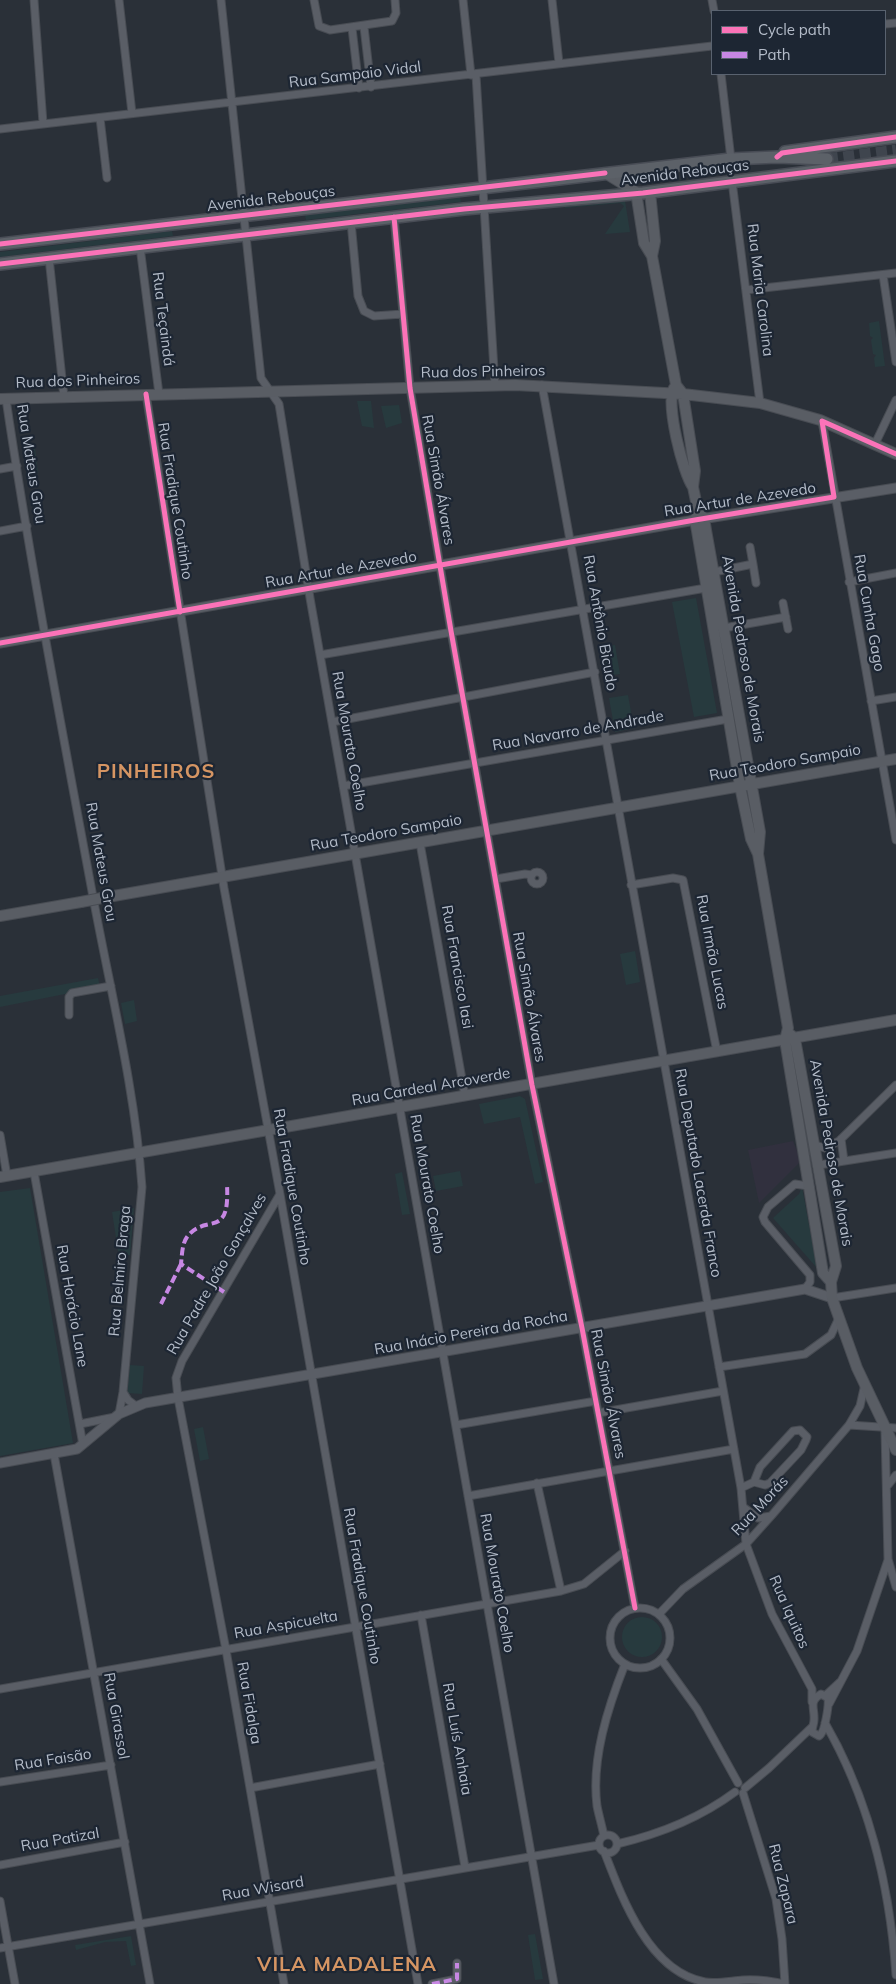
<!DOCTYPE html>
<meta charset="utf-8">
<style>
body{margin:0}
#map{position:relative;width:896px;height:1984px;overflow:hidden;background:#2a3038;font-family:Mulish,sans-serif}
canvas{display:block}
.legend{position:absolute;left:711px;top:10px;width:175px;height:65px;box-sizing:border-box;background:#1d2633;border:1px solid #59626f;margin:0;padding:6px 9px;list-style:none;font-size:15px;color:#b4bcc9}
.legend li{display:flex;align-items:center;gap:10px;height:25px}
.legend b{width:25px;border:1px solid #59626f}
</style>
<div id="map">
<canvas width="896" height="1984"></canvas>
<ul class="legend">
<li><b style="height:6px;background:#fb73b8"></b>Cycle path</li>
<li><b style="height:6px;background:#c787e3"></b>Path</li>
</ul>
</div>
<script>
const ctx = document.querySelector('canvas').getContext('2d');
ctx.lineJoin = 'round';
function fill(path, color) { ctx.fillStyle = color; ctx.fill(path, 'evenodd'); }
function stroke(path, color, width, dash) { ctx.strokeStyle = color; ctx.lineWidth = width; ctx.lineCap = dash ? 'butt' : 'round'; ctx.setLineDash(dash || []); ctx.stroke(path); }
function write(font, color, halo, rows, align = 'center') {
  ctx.font = font + ' Mulish,sans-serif'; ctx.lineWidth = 4.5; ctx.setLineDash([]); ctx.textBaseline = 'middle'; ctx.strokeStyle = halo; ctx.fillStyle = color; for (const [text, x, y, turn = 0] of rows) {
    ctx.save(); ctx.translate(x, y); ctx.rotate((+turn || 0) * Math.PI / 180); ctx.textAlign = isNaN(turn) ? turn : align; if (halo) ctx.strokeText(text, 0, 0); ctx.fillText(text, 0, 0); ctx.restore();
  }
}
fill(new Path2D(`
 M793,1141l8,20 -42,42 -11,-53z`), '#31303e');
fill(new Path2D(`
 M460,197l1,5 -155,18 -1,-5z
 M625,201l5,31 -25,2 19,-28 -4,-3 -55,5v-1z
 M172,231l1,5 -173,21v-5z
 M879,321l6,45 -10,1 -1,-9 2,-3 -3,-1 -2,-14 2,-2 -3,-2 -1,-13z
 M357,401h14l3,27 -12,-2z
 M399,405l3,18 -16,5 -5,-22z
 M35,448l3,25 -11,1 -4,-25z
 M696,598l21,115 -23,4 -22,-115z
 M615,645l5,29 -15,2 -5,-29z
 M628,695l6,33 -19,4 -6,-34z
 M635,951l5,31 -14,3 -6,-31z
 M98,978l2,9 -100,20v-11z
 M134,1000l3,21 -12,3 -4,-21z
 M520,1096l5,3 18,83 -8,2 -15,-67 -36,7 -5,-20z
 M460,1171l3,15 -27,5 -3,-15z
 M402,1172l8,42 -8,1 -7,-41z
 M802,1187l15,81 -44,-50 26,-24z
 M30,1188l43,255 -73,13v-264z
 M134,1208l-4,47 -11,2 -7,-45z
 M130,1365l14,1 -2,28 -15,-1z
 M203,1427l6,32 -9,2 -6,-32z
 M622 1637a20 20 0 1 1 40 0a20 20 0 1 1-40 0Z
 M535,1934l8,45 -8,1 -7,-45z
 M131,1936l5,29 -5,1 -5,-25 -21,1 -29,8 -1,-5z`), '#273a3e');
stroke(new Path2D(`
 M827,159l69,-9`), '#3f454e', 11, [11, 5.5]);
const minor = new Path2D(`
 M34,0l9,123
 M119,0l13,113
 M221,0l40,378 18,26 31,194 244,1386
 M314,0l5,26 11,4 62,-9 4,-8 -1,-13
 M463,0l8,75
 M552,0l7,63
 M712,0l2,11
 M885,24l11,-1
 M364,27l7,60
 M352,28l7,60
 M721,74l10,85
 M476,75l19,311
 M100,118l7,60
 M0,129l712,-83
 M732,181l28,222
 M394,217l16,171 41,243 81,454 50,243 53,280
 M351,222l7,74 6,15 10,5 29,-2
 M140,247l19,147
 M49,258l15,139
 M883,275l13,87
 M746,290l150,-17
 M542,385l199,1103 5,56 26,70 40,75v13
 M146,394l78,494 56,306 138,790
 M6,399c24,163 55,325 85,487 18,100 44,200 51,301l-19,205 -4,22
 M822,421l74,419
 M875,444l21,-44
 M0,469l17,-3
 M0,531l27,-5
 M750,547l3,17
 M714,572l39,-8 3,19
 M849,582l47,-9
 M783,603l5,26
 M724,628l62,-11
 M320,655l386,-67
 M871,701l25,-4
 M332,722l263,-50
 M343,786l385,-67
 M420,843l45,253
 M531 878a6 6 0 1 1 12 0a6 6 0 1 1-12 0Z
 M496,879l29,-5 7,1
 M631,885l42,-7 10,2 34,172
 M69,1015v-18l3,-4 39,-7
 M0,1135l7,41
 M841,1139l3,22
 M814,1145l11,3 14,-7 57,-56
 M819,1165l77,-12
 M34,1172l49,273
 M280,1194l-98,167 -6,17 2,20 48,252 58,334
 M805,1289l5,-7v-7l-45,-53 -2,-5 5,-10 27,-23 13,2
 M832,1298l64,-10
 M719,1367l86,-13 26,-19 8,-17
 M123,1392l5,8 8,6
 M598,1413l125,-22
 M80,1424l35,-7
 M456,1425l140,-24
 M849,1425l47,3
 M885,1431l3,128 8,28
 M54,1454l96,530
 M537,1483l24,108
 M888,1485l8,-10
 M741,1488l13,-6 11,3 5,-2 31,-33 5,-10 1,-3 -7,-7 -7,1 -33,36 -6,15
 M468,1496l266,-47
 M743,1507l15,11 13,-2
 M610 1638a30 30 0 1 1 60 0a30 30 0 1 1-60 0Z
 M659,1614l24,-25 63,-45 26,-29 77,-90 11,-19 5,-22
 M421,1615l44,252
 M661,1659l36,50 41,74
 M0,1689l561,-98 23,-7 41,-33
 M821,1694l7,4c1,7 -3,35 -9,38l-7,-4c0,-5 2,-8 2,-12 1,-12 -6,-18 7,-26z
 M826,1695l14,-13
 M829,1704l28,-53 31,-91
 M825,1723c44,76 65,165 71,252
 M0,1782l111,-17
 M250,1788l130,-24
 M745,1788l24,-20 43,-41
 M599 1844a9 9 0 1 1 18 0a9 9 0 1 1-18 0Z
 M604,1836c-2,-10 -5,-20 -7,-30 -6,-47 11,-99 28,-142
 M617,1844c43,-10 83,-26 118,-52
 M604,1851c18,47 45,121 101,131 12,2 25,-1 38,-2 14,-1 28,1 42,4l-3,-45 -6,-40 -33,-106
 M0,1865l125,-23
 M0,1901l15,83
 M0,1948l599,-103
 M432,1984l25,-5v-16`);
const tertiary = new Path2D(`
 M0,643l695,-123 201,-32
 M0,1463l77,-14 42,-35 26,-11 660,-114 27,9`);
const secondary = new Path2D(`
 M605,173l31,19 8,51 8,13 24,129 7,9 12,77 -2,16 5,24 6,7 2,12 54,302 -2,22 30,174 -3,12 38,233 8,9
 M650,192l5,49 -3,15
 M674,388c-9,14 9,86 19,99
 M0,399l515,-14 168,9 77,9 60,17 76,34
 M698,511l-3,9 2,11 43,255 11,53 7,15
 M102,898l794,-139
 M0,916l81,-14
 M791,1035l4,4 41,227 -5,16 1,16 25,70 39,82
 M0,1177l896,-157`);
const primary = new Path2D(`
 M785,152l111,-15
 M0,244l731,-85 46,-2 50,2
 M0,264l464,-55 179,-16 253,-32`);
stroke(minor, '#484c53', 9);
stroke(tertiary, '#484c53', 11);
stroke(secondary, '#484c53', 12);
stroke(primary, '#484c55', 14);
stroke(minor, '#5a5e66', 7);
stroke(tertiary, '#5a5e66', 9);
stroke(secondary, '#595d64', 10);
stroke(primary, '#5c6168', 11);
const secondaryBridge = new Path2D(`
 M81,902l21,-4`);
stroke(secondaryBridge, '#484c53', 12, []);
stroke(secondaryBridge, '#595d64', 10);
stroke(new Path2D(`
 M224,1292l-43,-28c1,-9 1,-20 6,-27 19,-25 43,4 40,-52
 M161,1304l20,-40
 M432,1984l25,-5v-16`), '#c787e3', 4, [8, 4]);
stroke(new Path2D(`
 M777,157l5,-4 114,-16
 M394,217l16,171 41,243 81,454 50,243 53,280
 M0,244l605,-71
 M0,264l464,-55 179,-16 253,-32
 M146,394l34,218
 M822,421l74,33
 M0,643l695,-123 139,-23 -12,-76`), '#fb73b8', 5);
write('15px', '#b4bcc9', '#1d2633', [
 ["Rua Sampaio Vidal",355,75,-7],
 ["Avenida Rebouças",685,173,-7],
 ["Avenida Rebouças",271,199,-7],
 ["Rua Maria Carolina",760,290,83],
 ["Rua Teçaindá",163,319,83],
 ["Rua dos Pinheiros",483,372,-1],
 ["Rua dos Pinheiros",78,381,-2],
 ["Rua Mateus Grou",31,464,81],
 ["Rua Simão Álvares",438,480,80],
 ["Rua Artur de Azevedo",740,500,-9],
 ["Rua Fradique Coutinho",175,501,81],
 ["Rua Artur de Azevedo",341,570,-10],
 ["Rua Cunha Gago",869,613,80],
 ["Rua Antônio Bicudo",600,623,80],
 ["Avenida Pedroso de Morais",743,649,80],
 ["Rua Navarro de Andrade",578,731,-10],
 ["Rua Mourato Coelho",349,741,80],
 ["Rua Teodoro Sampaio",785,763,-10],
 ["Rua Teodoro Sampaio",386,833,-10],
 ["Rua Mateus Grou",101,862,80],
 ["Rua Irmão Lucas",712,952,79],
 ["Rua Francisco Iasi",457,967,80],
 ["Rua Simão Álvares",529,997,80],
 ["Rua Cardeal Arcoverde",431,1087,-10],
 ["Avenida Pedroso de Morais",831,1153,80],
 ["Rua Deputado Lacerda Franco",698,1173,80],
 ["Rua Mourato Coelho",427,1184,80],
 ["Rua Fradique Coutinho",292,1187,80],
 ["Rua Belmiro Braga",120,1271,-85],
 ["Rua Padre João Gonçalves",217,1274,-60],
 ["Rua Horácio Lane",72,1306,80],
 ["Rua Inácio Pereira da Rocha",471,1333,-10],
 ["Rua Simão Álvares",608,1394,79],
 ["Rua Morás",760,1506,-47],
 ["Rua Mourato Coelho",497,1583,80],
 ["Rua Fradique Coutinho",362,1586,80],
 ["Rua Iquitos",789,1612,66],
 ["Rua Aspicuelta",286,1625,-10],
 ["Rua Fidalga",249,1703,80],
 ["Rua Girassol",116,1716,80],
 ["Rua Luís Anhaia",457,1739,80],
 ["Rua Faisão",53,1760,-9],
 ["Rua Patizal",60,1840,-10],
 ["Rua Zapara",783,1884,76],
 ["Rua Wisard",263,1889,-10]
]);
ctx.letterSpacing = '1px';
write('bold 20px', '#d59563', '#1d2633', [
 ["PINHEIROS",156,772],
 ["VILA MADALENA",347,1965]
]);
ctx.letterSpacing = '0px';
</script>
